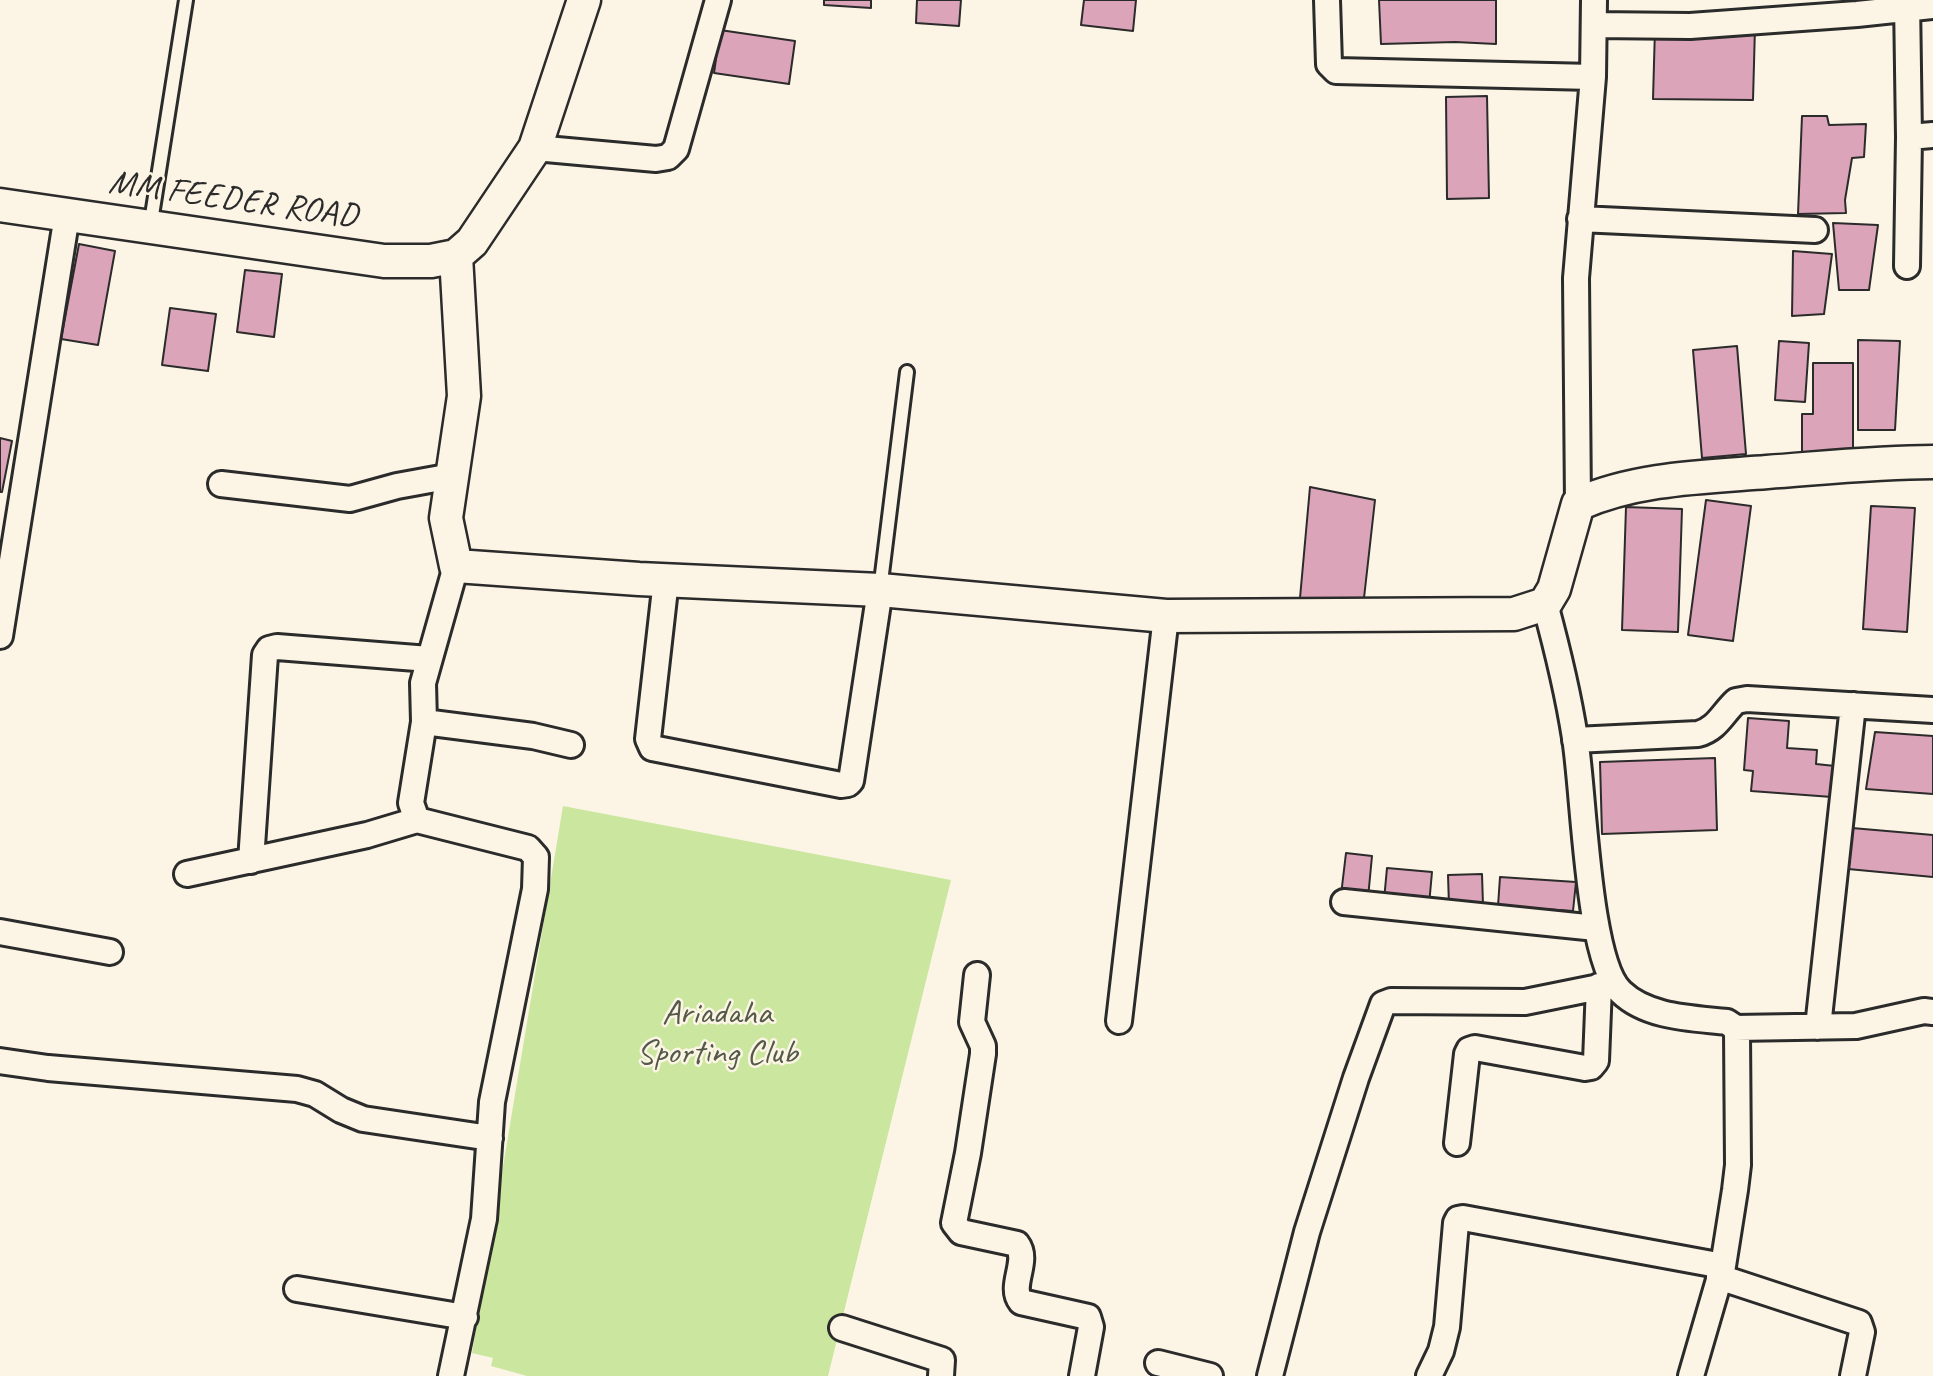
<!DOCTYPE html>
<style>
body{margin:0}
canvas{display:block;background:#fcf5e5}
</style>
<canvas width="1933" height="1376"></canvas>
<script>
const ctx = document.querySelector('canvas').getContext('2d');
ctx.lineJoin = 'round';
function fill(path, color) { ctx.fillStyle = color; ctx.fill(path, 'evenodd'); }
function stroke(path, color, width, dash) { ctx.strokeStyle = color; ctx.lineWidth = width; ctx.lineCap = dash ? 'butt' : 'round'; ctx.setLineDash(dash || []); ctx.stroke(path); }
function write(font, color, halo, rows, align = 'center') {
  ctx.font = font + ' Caveat,sans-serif'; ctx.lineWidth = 5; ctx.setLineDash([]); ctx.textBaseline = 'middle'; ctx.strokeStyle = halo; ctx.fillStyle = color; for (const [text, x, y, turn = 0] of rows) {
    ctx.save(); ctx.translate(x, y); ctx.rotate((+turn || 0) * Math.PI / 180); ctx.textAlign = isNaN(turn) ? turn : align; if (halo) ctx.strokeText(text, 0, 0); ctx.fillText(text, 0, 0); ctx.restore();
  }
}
fill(new Path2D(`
 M563,806l388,74 -123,496h-301l-36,-10 2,-8 -21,-5z`), '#cbe79f');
const building = new Path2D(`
 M824,0h47v8l-47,-3z
 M917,0h44l-2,26 -43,-3z
 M1084,0h52l-3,31 -52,-6z
 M1379,0h117v44l-41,-2 -74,2z
 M1755,27l-2,73 -100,-1 2,-71z
 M720,30l75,11 -6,43 -75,-11z
 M1487,96l2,102 -42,1 -1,-102z
 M1802,116h25l2,9 37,-1 -2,33 -12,1 -7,42 1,13 -48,1z
 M1833,223l45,2 -9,65h-30z
 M79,244l36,7 -17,94 -37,-6z
 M1793,251l39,3 -8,60 -32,2z
 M245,270l37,4 -8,63 -37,-5z
 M170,308l46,6 -8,57 -46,-6z
 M1858,340l42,1 -5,89h-37z
 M1779,341l30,2 -4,59 -30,-2z
 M1737,346l9,108 -44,4 -9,-108z
 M1813,363h40v91h-51v-40h11z
 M0,438l12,3 -10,51h-2z
 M1310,487l65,13 -11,98h-64z
 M1706,500l45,6 -18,135 -45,-6z
 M1871,506l44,2 -8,124 -44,-3z
 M1626,507l56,2 -4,123 -56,-2z
 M1748,718l41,3 -2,27 30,2 -1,14 19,2 -3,31 -81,-6 2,-20 -9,-1z
 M1875,732l58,4v58l-67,-5z
 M1715,758l2,72 -115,4 -2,-72z
 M1852,828l81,7v42l-85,-8z
 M1346,853l26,3 -4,42 -27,-3z
 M1387,868l45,4 -3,33 -45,-5z
 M1482,874l1,31 -34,1 -1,-31z
 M1500,877l76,5 -3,29 -75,-5z`);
fill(building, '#dba4b8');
stroke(building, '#2b2b2b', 2);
const service = new Path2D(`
 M150,228l36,-228
 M880,590l27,-218`);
const minor = new Path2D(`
 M1327,0l2,64 7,7 257,6
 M1907,0l2,137 -2,129
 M1594,25l96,1 167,-12 76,-8
 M1909,137l24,-2
 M535,148l121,11 12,-2 8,-8 42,-149
 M1580,219l235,11
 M221,484l129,15 47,-13 55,-10
 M1578,504l-2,-226 17,-201 1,-77
 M666,580l-18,159 4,9 189,37 7,-1 3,-3 29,-191
 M1545,604c12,44 23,89 30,134 9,53 12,222 46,254 27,26 72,26 106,30l6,4 4,6 1,133 -3,25 -12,76 -32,110
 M0,636l67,-421
 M424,722l109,14 38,9
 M1575,740l123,-6c19,-5 24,-20 38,-33l11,-2 186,11
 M251,861l14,-206 4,-6 8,-2 152,12
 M187,874l180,-39 50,-15
 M1344,902l252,26
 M0,932l110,20
 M977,975l-5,47 11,24v8l-15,99 -14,70 7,9 56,12c13,17 -9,42 4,58l67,15 3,10 -9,49
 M1119,1021l47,-405
 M1818,1027l35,-322
 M1735,1028l121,-2 68,-15 9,1
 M0,1061l48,7 249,21 18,5 26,16 22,9 127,19
 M1457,1143l10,-89 2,-4 6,-2 110,20 6,-1 5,-6 3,-75
 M1719,1277l140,46 3,9 -9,44
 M297,1289l168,28
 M842,1328l100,32 -1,16
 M1158,1363l52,13
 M451,1376l33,-157 8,-117 43,-213 1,-32 -8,-9 -111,-28 -6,-17 13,-81 -1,-39 33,-117
 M1270,1376l37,-144 49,-154 27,-74 8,-3 134,1 89,-18
 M1429,1376l12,-25 6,-24 9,-104 2,-4 5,-1 260,48`);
const tertiary = new Path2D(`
 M0,205l384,56h47l25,-5
 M456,256l8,140 -18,122 10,48 183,13 241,11 286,26 348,-2 31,-10 9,-15 24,-85c59,-26 125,-27 189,-32 55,-4 111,-10 166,-10
 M456,256l16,-14 63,-94 49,-148`);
stroke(service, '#2b2b2b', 18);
stroke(minor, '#2b2b2b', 30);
stroke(tertiary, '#2b2b2b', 37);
stroke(service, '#fcf5e5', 12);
stroke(minor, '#fcf5e5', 24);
stroke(tertiary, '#fcf5e5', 32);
write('35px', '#2b2b2b', '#fcf5e5', [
 ["MM FEEDER ROAD",233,200,8]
]);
write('35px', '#535a48', '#fcf5e5', [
 ["Ariadaha",717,1014],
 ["Sporting Club",717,1054]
]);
</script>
